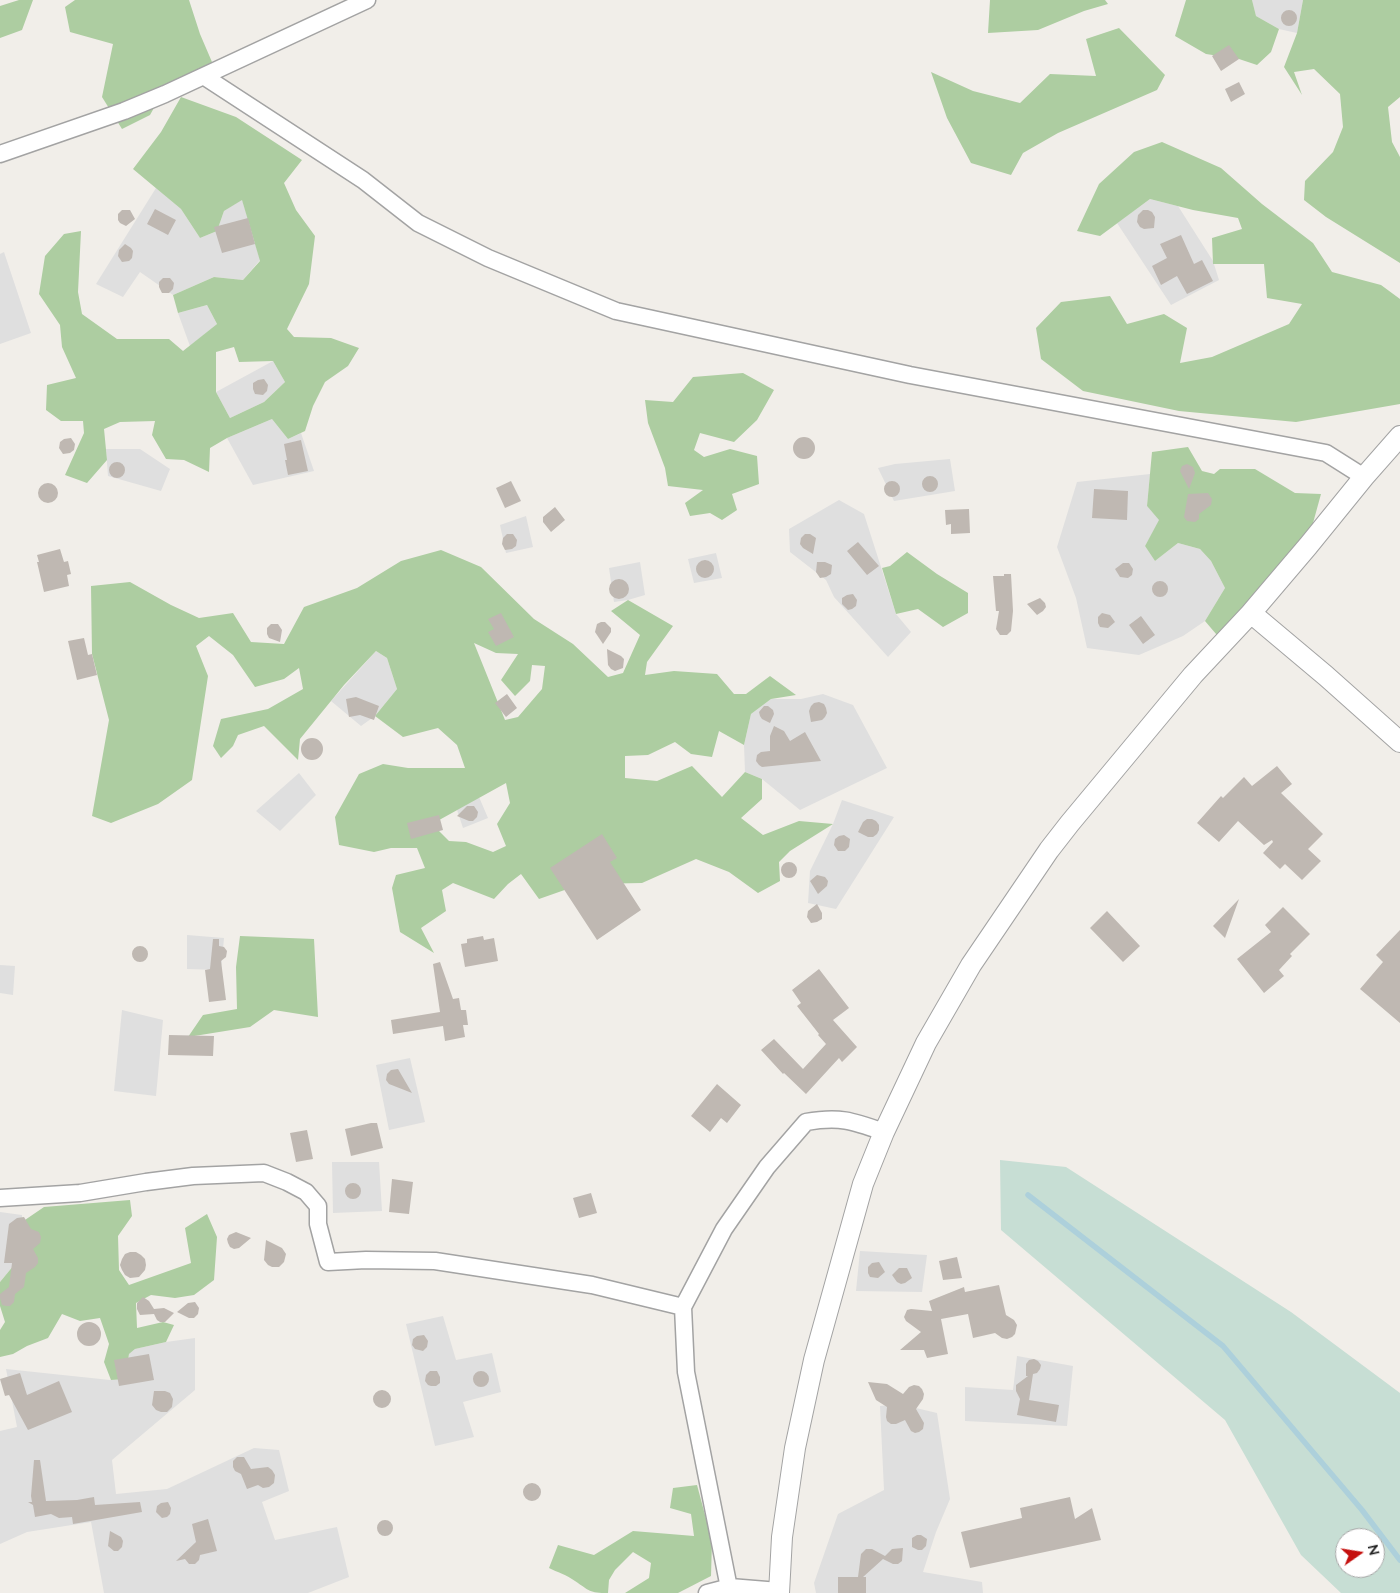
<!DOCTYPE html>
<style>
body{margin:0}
#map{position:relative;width:1400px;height:1593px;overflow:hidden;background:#f1eee9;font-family:Mulish,sans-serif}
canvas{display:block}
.north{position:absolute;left:1335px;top:1528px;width:50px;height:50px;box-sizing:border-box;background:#fff;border:1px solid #a7a7a7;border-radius:50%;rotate:77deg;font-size:14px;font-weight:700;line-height:20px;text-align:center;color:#222}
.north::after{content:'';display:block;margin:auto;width:18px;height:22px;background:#c5100e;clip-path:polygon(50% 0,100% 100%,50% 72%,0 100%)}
</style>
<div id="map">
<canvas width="1400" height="1593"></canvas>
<div class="north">N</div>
</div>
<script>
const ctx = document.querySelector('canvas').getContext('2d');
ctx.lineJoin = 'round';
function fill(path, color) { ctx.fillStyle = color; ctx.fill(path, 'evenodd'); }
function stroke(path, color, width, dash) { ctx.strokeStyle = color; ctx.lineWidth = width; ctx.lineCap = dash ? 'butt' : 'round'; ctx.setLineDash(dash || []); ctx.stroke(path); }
fill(new Path2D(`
 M1252,0h51l-6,33 -18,-4 -23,-13z
 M156,188l25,21 19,29 17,-7 7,-20 18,-12 18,61 -17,20 -29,-3 -41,18 -33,-23 -17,25 -27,-13z
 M1150,199l28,7 35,55 6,19 -48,25 -54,-82z
 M4,252l27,81 -31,11v-90z
 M207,305l10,19 -27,22 -12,-33z
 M273,361l12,21 -21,20 -34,16 -14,-26z
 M272,419l16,20 13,-6 13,38 -61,14 -26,-47z
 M106,449h34l30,20 -9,22 -53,-15z
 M950,459l5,32 -61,10 -16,-33 17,-4z
 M1150,474l-3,32 13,14 -15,26 10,15 23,-18 22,6 11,12 14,27 -20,33 -22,15 -44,19 -52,-7 -11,-50 -19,-51 20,-65z
 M839,500l25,14 32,100 15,18 -23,25 -54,-60 -8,-17 -36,-28 -1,-23z
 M526,516l7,31 -27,6 -6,-28z
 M716,553l6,25 -28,5 -6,-24z
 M640,562l5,33 -17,5 -14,2 -5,-34z
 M376,651l11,7 10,31 -22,27 -14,10 -30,-25z
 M823,694l30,11 34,63 -87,42 -38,-31 -17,-7 -1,-27 7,-31 20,-15h30z
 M299,773l17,22 -36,36 -24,-20z
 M479,797l9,21 -25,10 -6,-18z
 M842,800l52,17 -58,92 -28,-6 2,-32 23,-47z
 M187,935l37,3 -3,32 -34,-1z
 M0,965l15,1 -2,29 -13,-2z
 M122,1010l41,10 -7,76 -42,-5z
 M410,1058l15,64 -36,8 -13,-65z
 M332,1162h47l3,49 -49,2z
 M0,1212l22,3v7l-8,43 -14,17z
 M860,1251l67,4 -5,37 -66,-1z
 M443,1316l13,44 36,-7 9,39 -38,10 11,35 -39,9 -29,-122z
 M195,1338v52l-83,70 4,34 51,-5 87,-41 25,2 10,41 -27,11 13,38 62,-13 12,50 -41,16h-204l-13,-71 -64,10 -27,12v-113l17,-4 -11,-58 104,11 15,-1 4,-25 6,-5 31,-7z
 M1017,1356l56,10 -6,60 -102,-5v-34l48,3z
 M899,1404l38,9 13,86 -14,33 -13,40 59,10 1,11h-167l-2,-10 24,-69 46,-24 -4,-84z`), '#dfdfdf');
fill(new Path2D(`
 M19,0h14l-11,30 -22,8v-32z
 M75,0h114l11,34 15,35 -50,19 -15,27 -28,14 -20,-32 11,-53 -43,-12 -5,-25z
 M990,0h115l3,4 -24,7 -46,19 -50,3z
 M1186,0h66l4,16 23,13 -8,23 -14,13 -18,-6 -33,-5 -31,-18z
 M1303,0h97v97l-12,10 4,35 8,15v106l-74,-46 -22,-17 1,-19 28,-29 10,-25 -3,-33 -26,-25 -20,3 8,23 -18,-28 13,-34z
 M1119,28l46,47 -8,15 -99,43 -35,20 -12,22 -40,-12 -24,-45 -16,-46 42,19 47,12 30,-29 46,2 -10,-37z
 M181,97l55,20 66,43 -18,23 12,27 19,26 -6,48 -22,45 7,8 37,1 28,10 -11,18 -23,16 -12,24 -8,25 -17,8 -16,-20 -45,19 -17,10 -1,24 -25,-12 -18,-1 -14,-24 3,-14 -35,1 -16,7 3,31 -20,23 -22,-8 19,-42 -1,-12h-22l-15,-11 1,-25 29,-7 -14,-31 -2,-22 -21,-31 6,-38 19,-22 17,-3 -3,61 4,22 35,25h52l14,12 34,-27 -10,-19 -29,8 -5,-18 41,-18 29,3 17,-19 -18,-61 -18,11 -7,20 -17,7 -19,-29 -48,-40 28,-37zM234,347l5,15 34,-1 12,21 -21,20 -34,16 -14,-26v-40z
 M1162,142l59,26 41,36 51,39 19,29 49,13 19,14v105l-104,18 -117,-11 -96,-20 -42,-32 -5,-31 25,-26 49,-6 17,28 37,-10 23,14 -7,35 32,-6 77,-33 13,-20 -35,-6 -3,-34h-51l-1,-26 30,-9 -4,-11 -45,-8 -43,-11 -50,37 -23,-5 22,-47 35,-32z
 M743,373l31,17 -17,30 -23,22 -34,-9 -6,17 10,7 26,-8 27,7 2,28 -27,10 5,16 -15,10 -12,-7 -20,3 -5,-13 18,-13 -35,-4 -3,-18 -17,-45 -3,-23 28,2 20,-25z
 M1188,447l14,24 12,3 6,-5h35l40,24 26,1 -11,40 -88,107 -17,-20 20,-33 -14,-27 -11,-12 -22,-6 -23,18 -10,-15 14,-26 -12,-14 5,-54z
 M441,550l40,17 53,52 39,25 35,33 15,-4 17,-38 -29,-24 17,-11 45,26 -26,36 -2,13 29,-4 43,3 17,20h12l24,-18 26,19 -25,4 -20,15 -7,31 -25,-14 -7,26 -21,-3 -16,-12 -27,13 -23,1v22l32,3 35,-15 30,31 23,-25 17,7v20l-21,19 22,17 36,-14 34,3 -43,27 -11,11 1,19 -22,12 -29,-21 -33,-13 -54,24 -50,1 -16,2 -37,13 -18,-25 -13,10 -14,15 -41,-16 -11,7 4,21 -25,17 13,25 -34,-21 -8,-44 4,-13 29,-7 -8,-20h-26l-17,4 -35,-7 -4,-28 24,-43 24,-10 25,4h57l-8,-23 -19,-17 -35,9 -28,-21 22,-27 -10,-31 -11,-7 -32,34 -44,54 -2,21 -34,-34 -26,9 -5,11 -12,12 -8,-12 8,-27 47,-10 35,-20 -4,-21 -15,11 -29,8 -22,-32 -24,-19 -13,10 12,30 -16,104 -34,24 -47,19 -19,-7 17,-96 -17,-66 -1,-68 39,-4 41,23 28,13 34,-5 18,29 33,2 20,-37 53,-19 44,-27zM474,643l22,10 22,1 -17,26 14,16 15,-15 2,-16 13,1 -3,23 -24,28 -13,3zM506,783l4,20 -13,21 9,22 -13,6 -27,-10 -17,-1 -17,-17z
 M907,552l30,22 31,19v20l-25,14 -25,-18 -22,5 -14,-46 8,-2z
 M240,936l74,3 4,78 -44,-7 -24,17 -62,10 15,-22 34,-6 -1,-42z
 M130,1200l2,16 -14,20 1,34 10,15 62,-22 -6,-35 22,-14 10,23 -3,43 -20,15 -19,3 -24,-3 -15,8 1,25 26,-6 11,3 -8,17 -31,7 -6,5 -4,25 -14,1 -7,-18 5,-18 -9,-26 -20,3 -18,-7 -14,24 -21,8 -14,8 -13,3v-27l5,-8 -5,-16v-24l14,-17 8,-43 22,-15z
 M697,1485l15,56 -1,35 -33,17h-53l24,-15 2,-15 -18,-11 -18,18 -6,10 -1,13c-19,0 -18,-2 -33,-12 -8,-6 -18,-9 -26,-13l9,-23 36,10 39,-24 61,5 -3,-22 -21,-6 3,-20z`), '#adcda1');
fill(new Path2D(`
 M1000,1160l66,7 225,145 109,81v200h-59l-40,-38 -76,-135 -224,-190zM1345,1538h30v30h-30z`), '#c7ded4');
stroke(new Path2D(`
 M1028,1195l195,151 139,164 38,50`), '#add0db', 5.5);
fill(new Path2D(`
 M1281 18a8 8 0 1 1 16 0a8 8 0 1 1-16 0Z
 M1229,45l10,14 -18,12 -9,-15z
 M1239,82l6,12 -14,8 -6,-13z
 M155,209l21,11 -8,15 -21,-11z
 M122,210h8l5,9 -9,7 -6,-3 -2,-3v-6z
 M1143,210h5l4,2 3,5 -1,11 -10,1 -4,-2 -3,-5 1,-7z
 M248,218l7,26 -33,9 -8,-26z
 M1181,235l13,29 8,-4 11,21 -26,13 -10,-18 -16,9 -9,-19 15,-8 -7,-14z
 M125,244l6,4 2,3 -1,7 -3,3 -7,1 -4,-6 1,-6z
 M163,278h7l4,5 -1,6 -4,4h-7l-3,-6v-5z
 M264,379l4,6 -1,6 -4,4 -8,-1 -2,-5v-6l5,-3z
 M793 448a11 11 0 1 1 22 0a11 11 0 1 1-22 0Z
 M71,438l4,6 -1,6 -4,3 -7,1 -4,-6 1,-6 4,-3z
 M301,440l7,31 -20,4 -3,-15h2l-3,-16z
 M109 470a8 8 0 1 1 16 0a8 8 0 1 1-16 0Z
 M1187,464l6,3 2,6 -6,16 -9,-18 2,-5z
 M922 484a8 8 0 1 1 16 0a8 8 0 1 1-16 0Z
 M511,481l10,20 -16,7 -9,-20z
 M884 489a8 8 0 1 1 16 0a8 8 0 1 1-16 0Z
 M38 493a10 10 0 1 1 20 0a10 10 0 1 1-20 0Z
 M1094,489l34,2 -1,29 -35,-2z
 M1208,493l4,6 -1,6 -12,9v5l-4,3 -8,-1 -3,-4 4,-23z
 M555,507l10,13 -14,12 -8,-10v-5z
 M969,509l1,24 -19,1v-10l-5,1 -1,-15z
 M507,534h6l4,6 -1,6 -4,3 -7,1 -3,-6 1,-6z
 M805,534h5l6,4 -3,16 -10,-6 -3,-4 1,-6z
 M858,542l21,24 -12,9 -20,-24z
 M60,549l4,13 4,-1 3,13 -4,1 2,11 -25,6 -7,-30h2l-2,-7z
 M696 569a9 9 0 1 1 18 0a9 9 0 1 1-18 0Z
 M817,562h8l7,3 -1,9 -5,3 -6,1 -4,-6z
 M1123,563h6l4,6 -1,6 -4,3 -8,-1 -5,-8z
 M1004,574h7l2,37 -2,20 -4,4h-7l-4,-6 3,-18h-3l-3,-35h11z
 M609 589a10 10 0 1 1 20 0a10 10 0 1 1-20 0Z
 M1152 589a8 8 0 1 1 16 0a8 8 0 1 1-16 0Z
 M853,594l4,6 -1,6 -4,3 -4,1 -6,-6v-6l5,-3z
 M1040,598l5,5 1,4 -3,4 -6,4 -10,-11z
 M501,613l13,24 -18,9 -8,-14 6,-3 -6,-10z
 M1102,613l8,2 5,7 -7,6 -8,-1 -2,-4v-6z
 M1141,616l14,19 -12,9 -14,-19z
 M601,622h4l6,6v4l-8,12 -8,-12 2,-8z
 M271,624h7l4,6 -2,12 -11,-4 -2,-4v-6z
 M84,638l4,17 4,-1 5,21 -20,5 -9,-39z
 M607,649l14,7 3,3 -1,9 -8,3 -4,-2 -3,-4z
 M507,694l10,14 -11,9 -11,-14z
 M356,697l23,9 -5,14 -14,-5 -11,2 -3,-18z
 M819,702l5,2 2,4 1,5 -2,4 -3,3 -11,2 -2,-11 2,-5 3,-3z
 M764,706h4l5,4 1,4 -4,9 -8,-4 -2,-3 -1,-4z
 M774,726l10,5 6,10 15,-9 16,29 -59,6 -3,-2 -3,-4 1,-6 4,-3 9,-1v-15z
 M301 749a11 11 0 1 1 22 0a11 11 0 1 1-22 0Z
 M1277,766l15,18 -11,9 42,41 -15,15 13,12 -19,19 -17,-16 -5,5 -17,-16 10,-11 -1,-2 -8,5 -26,-24 -19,21 -22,-19 24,-27 2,2 21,-21 8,9z
 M467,806h7l4,6 -1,5 -4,4h-4l-12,-5z
 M439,815l4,15 -32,9 -4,-16z
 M867,819h5l4,2 3,4v5l-2,4 -4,3h-5l-10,-5 5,-10z
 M602,834l15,24 -7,4 31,48 -44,30 -47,-72z
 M844,835l6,4 -1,8 -4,4h-7l-4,-6 1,-6 4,-3z
 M781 870a8 8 0 1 1 16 0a8 8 0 1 1-16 0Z
 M817,875l8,2 3,4 -1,5 -9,8 -8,-13z
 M1239,899l-14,39 -12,-12z
 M817,904l5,9v6l-5,3 -6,1 -4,-6 1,-6z
 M1283,907l27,27 -20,20 2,2 -13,14 5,6 -20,17 -27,-34 34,-27 -6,-7z
 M1107,911l33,35 -17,16 -33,-34z
 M1400,930v93l-40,-34 23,-27 -7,-7z
 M483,936l1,4 10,-2 4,23 -33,6 -4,-23 6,-1v-4z
 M213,939h6v7l5,1 3,4 -1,6 -5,4 5,39 -17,2 -4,-32 5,-1z
 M132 954a8 8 0 1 1 16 0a8 8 0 1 1-16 0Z
 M440,962l13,37 6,-1 2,12h5l2,15h-5l2,12 -20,4 -2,-15 -50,8 -2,-14 49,-8 -7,-48z
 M819,969l30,39 -16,12 24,27 -15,15 -3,-4 -33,36 -22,-21 -1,1 -22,-24 13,-11 29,30 23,-25 -8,-9 1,-1 -22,-28 4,-3 -9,-13z
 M169,1035l45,1 -1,20 -45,-1z
 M398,1069l14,24 -23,-9 -3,-4 1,-6 4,-4z
 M717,1084l24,21 -14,18 -6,-5 -11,14 -19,-16z
 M371,1123h6l6,25 -32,8 -6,-27z
 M307,1130l6,29 -17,3 -6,-29z
 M392,1179l21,3 -4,32 -20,-2z
 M345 1191a8 8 0 1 1 16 0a8 8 0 1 1-16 0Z
 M591,1193l6,20 -18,5 -6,-20z
 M24,1217l7,12 8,3 2,5 -1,6 -7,6 5,9v5l-3,4 -9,6 -2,14 -9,7 -1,8 -4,4h-4l-4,-1 -2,-7v-4l9,-7 3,-24h-8l5,-39 8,-6z
 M236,1232l15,6 -12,10 -5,1 -4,-2 -2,-4 -1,-4 2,-4z
 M266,1240l16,8 4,6 -2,8 -5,5h-7l-4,-2 -4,-5z
 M130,1252h6l5,3 4,4 1,6 -1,5 -6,7 -9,1 -5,-3 -3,-5 -2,-5 2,-6 3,-5z
 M957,1257l5,21 -19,2 -4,-19z
 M879,1262l6,10 -7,6 -8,-1 -2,-4v-6l4,-4z
 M899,1268h8l5,10 -7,5 -4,1 -4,-2 -5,-7z
 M999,1285l7,30 8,5 3,5 -2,9 -3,3 -5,2 -5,-1 -7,-5 -22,5 -5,-24 -27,5 7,35 -21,4 -3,-8h-24l21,-18 -15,-11 -2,-4 3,-7 4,-1 21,2 -3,-10 35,-14 1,5z
 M143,1297l6,4 5,8 10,-1 10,5 -9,9h-5l-3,-2 -3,-6 -14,1 -3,-6v-6z
 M195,1302l4,6 -1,6 -4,4h-5l-12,-6 11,-9z
 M77 1334a12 12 0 1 1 24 0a12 12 0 1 1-24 0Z
 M424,1335l4,6 -1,6 -4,4 -8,-2 -3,-4 1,-6 4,-3z
 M149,1354l5,26 -35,6 -5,-26z
 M1034,1359l4,2 3,4 -1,4 -3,4 -4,1 -4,26 30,5 -3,17 -39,-7 3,-16 -4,-8v-6l12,-9h-2v-12l3,-4z
 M430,1371h7l3,6v6l-4,3h-5l-3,-1 -3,-4 1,-6z
 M473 1379a8 8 0 1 1 16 0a8 8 0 1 1-16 0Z
 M20,1373l7,22 32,-14 13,31 -44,18 -19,-35 -4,1 -5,-17z
 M868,1382l19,2 16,10 6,-7 5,-2 5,1 3,3 2,5 -1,5 -7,10 8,14 -1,6 -4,3 -4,1 -4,-2 -6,-11 -9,4h-5l-4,-3 -1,-4 1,-10 -11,-7z
 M373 1399a9 9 0 1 1 18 0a9 9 0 1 1-18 0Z
 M154,1391h11l5,2 3,6 -1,8 -5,5h-6l-5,-2 -4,-5z
 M237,1457h7l7,12 17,-2 4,3 3,5 -1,8 -5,4 -6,1 -5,-3 -11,4 -6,-15 -6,-3 -2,-4v-6z
 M34,1460h6l6,41 31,-1 17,-3 1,8 45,-3 2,10 -69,12 -1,-7 -13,1 -8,-4 -16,3 -2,-12 -5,-3h4l-1,-6z
 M523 1492a9 9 0 1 1 18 0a9 9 0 1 1-18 0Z
 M1070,1497l5,22 17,-11 9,32 -131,28 -9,-36 61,-14 -2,-10z
 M168,1502l3,6 -1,6 -3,3 -5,1 -6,-6 1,-6 4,-3z
 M208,1519l9,32 -17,4 -1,5 -4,4h-6l-4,-5 -9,2 20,-19 -4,-18z
 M377 1528a8 8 0 1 1 16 0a8 8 0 1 1-16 0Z
 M110,1531l11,6 2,4 -1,6 -4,4h-4l-6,-5z
 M917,1535h4l6,4 -1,7 -4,4h-4l-6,-3v-9z
 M903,1548l-1,13 -4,3h-5l-10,-5 -20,18h3v16h-28v-16h20l3,-23 5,-5h6l13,7 7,-7z`), '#bfb8b2');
const minor = new Path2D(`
 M205,77l158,103 55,43 70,35 128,53 294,64 416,78 38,24
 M0,154l124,-43 41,-17 202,-94
 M0,1198l80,-5 66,-11 47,-6 71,-3 23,9 19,10 12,14v18l10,38 38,-2 69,1 157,24 91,22
 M707,1593l23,-6 49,4
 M730,1593l-44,-221 -3,-65 41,-78 43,-62 39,-45c34,-6 47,-1 78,10`);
const tertiary = new Path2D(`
 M1251,613l75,63 74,66
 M779,1593l3,-56 13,-89 19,-88 49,-176 21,-52 42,-89 45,-78 78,-115 21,-27 123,-148 58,-62 57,-67 56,-69 36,-41`);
stroke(minor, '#a3a3a3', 19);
stroke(tertiary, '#a3a3a3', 22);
stroke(minor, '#fff', 16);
stroke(tertiary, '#fff', 20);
</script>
